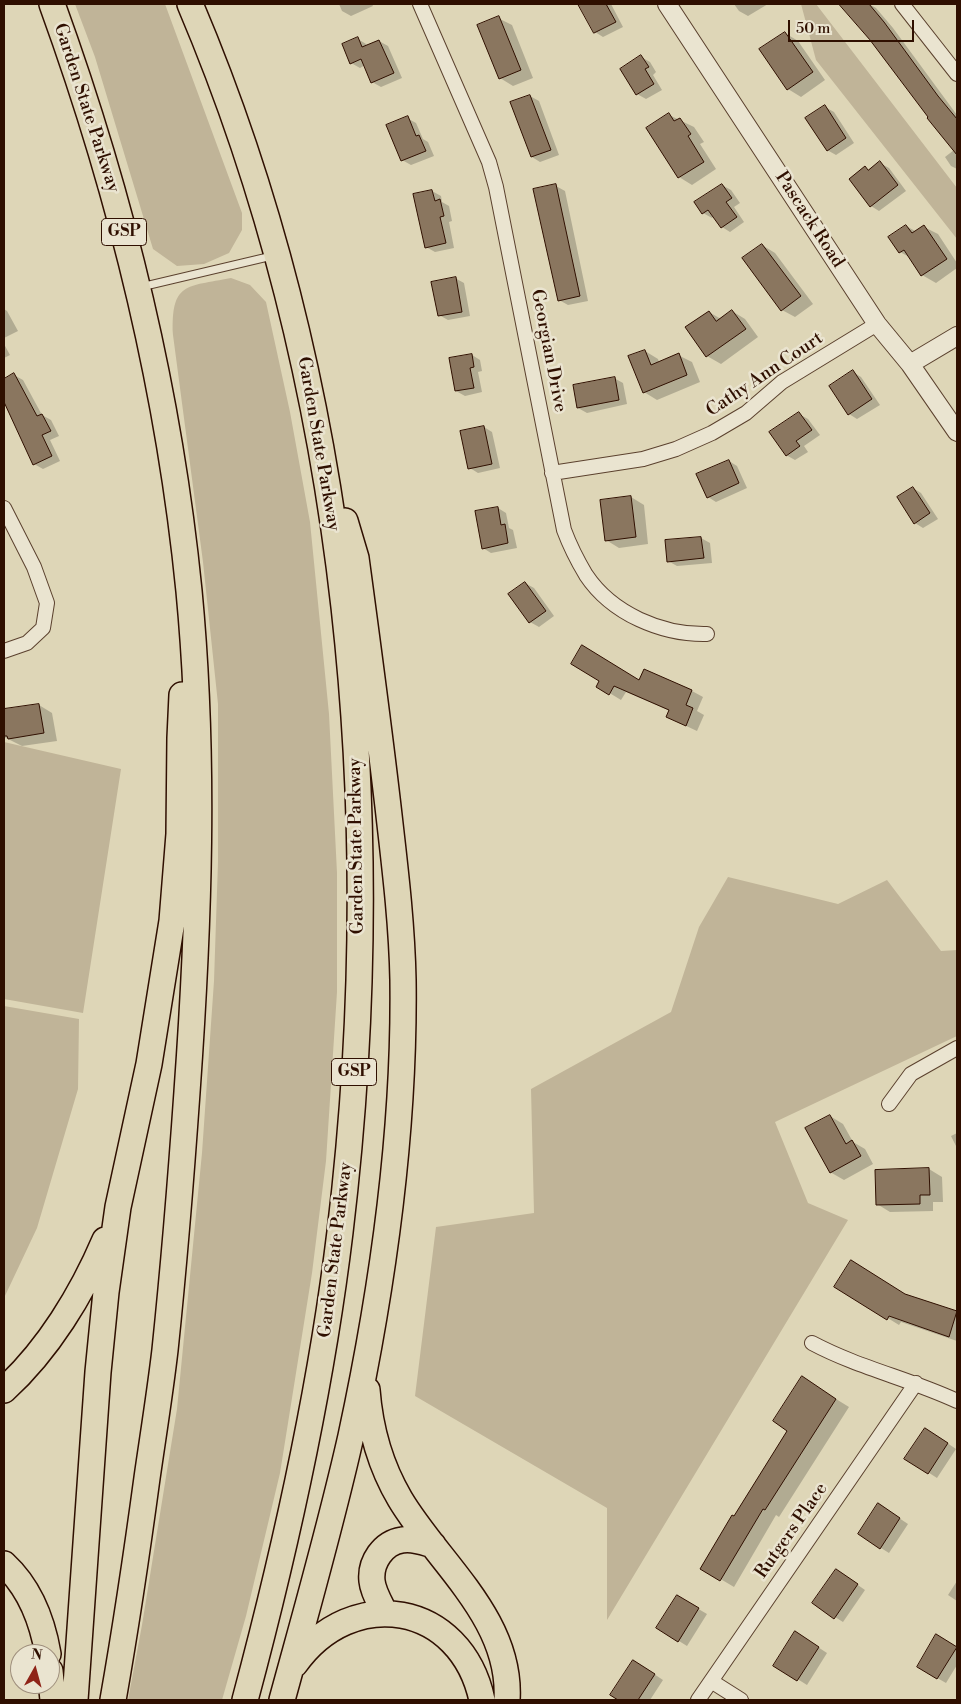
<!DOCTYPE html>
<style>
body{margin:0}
#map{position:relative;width:961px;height:1704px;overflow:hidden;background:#ded6b7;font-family:"Libre Bodoni",serif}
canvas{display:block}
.frame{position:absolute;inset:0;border:5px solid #2f0f00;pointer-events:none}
.north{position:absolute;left:10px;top:1644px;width:50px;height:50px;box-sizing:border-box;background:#eae4d0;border:1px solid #9f8f7d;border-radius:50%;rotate:7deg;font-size:14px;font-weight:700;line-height:20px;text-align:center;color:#2f0f00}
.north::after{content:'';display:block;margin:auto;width:18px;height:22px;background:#8f2418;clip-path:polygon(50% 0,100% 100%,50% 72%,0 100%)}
.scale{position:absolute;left:788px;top:20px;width:126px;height:22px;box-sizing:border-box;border:2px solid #2f0f00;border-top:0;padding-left:6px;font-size:15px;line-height:18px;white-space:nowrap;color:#2f0f00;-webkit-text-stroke:4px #eae4d0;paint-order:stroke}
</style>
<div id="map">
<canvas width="961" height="1704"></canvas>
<div class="frame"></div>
<div class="north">N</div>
<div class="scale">50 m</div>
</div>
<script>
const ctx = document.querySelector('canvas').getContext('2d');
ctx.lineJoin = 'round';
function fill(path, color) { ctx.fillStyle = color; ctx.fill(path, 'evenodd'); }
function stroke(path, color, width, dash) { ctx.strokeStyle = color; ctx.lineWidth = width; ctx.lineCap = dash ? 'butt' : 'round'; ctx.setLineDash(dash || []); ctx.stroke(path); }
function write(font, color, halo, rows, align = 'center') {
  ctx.font = font + ' "Libre Bodoni",serif'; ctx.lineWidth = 5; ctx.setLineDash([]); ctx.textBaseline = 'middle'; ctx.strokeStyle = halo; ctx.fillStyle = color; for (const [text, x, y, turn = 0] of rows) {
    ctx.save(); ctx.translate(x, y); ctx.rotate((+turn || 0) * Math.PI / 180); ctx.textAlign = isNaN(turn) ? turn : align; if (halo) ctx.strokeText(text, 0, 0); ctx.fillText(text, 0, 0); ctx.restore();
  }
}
fill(new Path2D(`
 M75,4h90l77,209v17l-13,23 -25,11 -27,2 -24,-17 -58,-192z
 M801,4h15l141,184v51l-141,-179z
 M231,278l19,7 16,17 24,110 20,110 19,192 8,159v119l-11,169 -14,112 -32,200 -34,143 -24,84h-94l14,-75 35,-216 25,-256 12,-172 4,-119v-158l-15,-142 -30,-227c-2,-53 13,-48 58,-57z
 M4,742l117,27 -38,244 -79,-14z
 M728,877l110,27 49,-24 54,71 16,-1v86l-182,86 33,81 40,17 -241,400v-112l-192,-112 21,-169 98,-14 -3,-124 140,-77 28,-85z
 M4,1006l75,13 -1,70 -41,139 -33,70z`), '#c0b498');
fill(new Path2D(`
 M339,4h33l1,2 -22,10 -9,-5z
 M579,4h32l12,23 -20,10 -8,-5z
 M734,4h34l-20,12 -9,-5z
 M839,4h30l7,4 17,20 64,87v54l-6,-3 -6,-9 9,-7 -83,-110z
 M498,18l14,7 21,53 -20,8 -13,-8z
 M785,33l13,8 27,39 -24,17 -13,-8z
 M358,39l8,5 1,2 12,-5 9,5 14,32 -21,9 -9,-5 -7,-17 -5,3 -9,-5z
 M641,57l9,5 6,10 -3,3 9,15 -16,9 -9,-5z
 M530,96l9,5 20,54 -19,7 -8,-5z
 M825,107l9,5 20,31 -18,12 -9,-5z
 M669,115l25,12 10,15 -4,2 16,25 -24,16 -13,-8z
 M407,118l9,5 7,16 5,3 6,14 -23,9 -9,-5z
 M880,163l9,5 17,23 -27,20 -8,-5 -5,-38 4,3z
 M722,185l9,5 9,13 -6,4 10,15 -14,10 -8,-5 -8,-11 -2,2 -9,-5z
 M556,186l9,5 23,110 -20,4 -9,-5z
 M432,191l9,5 1,6 7,4 3,15 -3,1 5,26 -19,4 -9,-5z
 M906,226l11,6 7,-5 14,7 19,29v5l-21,15 -14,-8 -11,-17 -11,-6z
 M762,245l13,8 38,51 -18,13 -13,-7z
 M455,278l9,5 6,33 -22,4 -9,-5z
 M4,309l3,2 11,20 -14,7z
 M732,311l13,8 13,18 -37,27 -14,-8 -20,-28 22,-16 12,7z
 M4,344l6,11 -6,3z
 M645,351l13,8 1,3 19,-7 14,7 8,20 -43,18 -13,-8z
 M472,355l8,5 2,11 -4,1 4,20 -17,4 -9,-5z
 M853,372l8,5 19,28 -23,14 -8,-5z
 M14,375l9,5 19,35 9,5 8,16 -9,4 10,21 -17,8 -9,-5 -30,-63v-21z
 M614,378l9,5 4,21 -40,9 -9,-5z
 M799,414l9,5 12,16 -16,11 4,6 -13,8 -9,-5z
 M484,427l8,5 8,36 -22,5 -8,-5z
 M729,461l8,5 10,22 -31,14 -8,-5z
 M913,488l8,5 17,26 -15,9 -8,-5z
 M631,497l13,8 4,39 -29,4 -13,-8z
 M498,508l8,5 3,15 4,2 4,18 -26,5 -8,-5z
 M701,538l9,5 2,20 -35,3 -9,-5z
 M525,583l9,5 20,28 -15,11 -9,-5 -20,-27z
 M601,681h39l52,10 11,6 -6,14 7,4 -7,16 -30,-14 3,-6 -44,-19 -5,8 -23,-14z
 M39,705l13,8 5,28 -35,5 -18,-9v-26z
 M830,1116l13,8 10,18 12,7 8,15 -29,16 -14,-8z
 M957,1133v15l-6,-12z
 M929,1169l13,8 1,25h-10v9l-43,1 -13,-8z
 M836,1286l71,10 50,17v28l-56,-19 -2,3z
 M815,1386l34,21 -70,110 -3,-2 -42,72 -32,-19z
 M934,1434l22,15 -19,29 -31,-20z
 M887,1510l21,14 -19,29 -8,-5z
 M845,1576l20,14 -22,32 -8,-5z
 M957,1581v20l-9,-6z
 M678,1597l29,17 -20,32 -29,-18z
 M937,1636l20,12v17l-11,18 -28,-16z
 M804,1638l23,15 -20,32 -32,-20z
 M642,1666l21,14 -13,20h-29l-9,-6z`), '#0003');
const building = new Path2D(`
 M578,4h28l10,18 -22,11z
 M839,4h30l15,18 54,74 19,23v36l-30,-37 1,-1 -58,-77z
 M499,16l22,54 -22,9 -22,-54z
 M785,32l28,40 -26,18 -28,-41z
 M358,37l4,10 17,-7 15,33 -23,10 -10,-24 -11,5 -8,-20z
 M641,55l8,12 -4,2 9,15 -18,11 -16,-26z
 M530,95l21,55 -20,7 -21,-55z
 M825,105l21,33 -19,13 -22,-33z
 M669,113l5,8 6,-3 11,16 -3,2 16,26 -26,16 -32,-50z
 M408,116l8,20 3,-1 7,16 -25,10 -15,-36z
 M880,161l18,24 -28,22 -21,-28 16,-13 3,4z
 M556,184l24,112 -22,5 -25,-112z
 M722,184l10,14 -6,4 11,15 -16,11 -13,-18 -6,4 -8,-12z
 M432,190l3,11 5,-2 4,17 -4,1 6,26 -21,5 -12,-54z
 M906,225l6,8 12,-8 23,34 -26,17 -17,-26 -5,3 -11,-16z
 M762,244l39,52 -20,15 -39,-53z
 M456,277l6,35 -24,4 -7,-34z
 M732,310l14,19 -40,28 -21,-30 24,-16 7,10z
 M645,350l6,15 28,-12 8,22 -44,18 -15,-37z
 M472,354l2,13 -4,1 4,20 -19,3 -6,-33z
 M853,370l19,29 -24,16 -19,-29z
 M14,373l23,43 5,-2 9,17 -9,4 10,21 -19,9 -29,-63v-23z
 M615,377l4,23 -42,8 -4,-23z
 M799,412l13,18 -16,11 4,5 -14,10 -17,-24z
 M484,426l8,38 -24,5 -8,-38z
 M729,460l10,23 -32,15 -11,-24z
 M913,487l17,26 -16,11 -17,-27z
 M631,496l5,41 -31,4 -5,-41z
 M498,507l3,18 4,-1 3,19 -26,6 -7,-38z
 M701,537l3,21 -37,4 -2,-22z
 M525,582l21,29 -17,12 -21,-29z
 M582,645l57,35 5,-11 48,21 -6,15 7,3 -7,18 -20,-9 3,-7 -55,-24 -5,9 -13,-8 3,-6 -28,-17z
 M39,704l5,29 -36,6 -1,-3h-3v-27z
 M830,1115l16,29 6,-4 9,16 -31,17 -25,-45z
 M929,1168l1,27h-10v9l-44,1 -1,-35z
 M851,1260l54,34 52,17 -8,26 -60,-21 -2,4 -53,-33z
 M802,1376l34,23 -71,111 -2,-1 -43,72 -20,-12 32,-54 2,1 53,-85 -14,-10z
 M925,1428l23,15 -20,31 -24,-15z
 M878,1503l22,15 -20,31 -22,-15z
 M836,1569l22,15 -24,35 -22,-16z
 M677,1595l22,13 -21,34 -22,-14z
 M795,1631l24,16 -22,34 -24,-15z
 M936,1634l21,13 -20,32 -20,-12z
 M633,1660l22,14 -17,26h-20l-8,-5z`);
fill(building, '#8a765f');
stroke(building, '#2f0f00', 1);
const service = new Path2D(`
 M141,287l131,-31`);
const minor = new Path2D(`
 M420,4l69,158 7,25 68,343c6,16 13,30 22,45 26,39 76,60 121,59
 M902,4l55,70
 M552,473l91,-14 33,-10 36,-16 34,-20 36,-31 95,-58
 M4,508l30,59 13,36 -4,25 -16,15 -23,8
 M889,1104l22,-30 46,-26
 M812,1343c47,25 98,36 145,58
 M711,1681l30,19
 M698,1700l218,-317`);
const tertiary = new Path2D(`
 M667,4l210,320 33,40 47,68
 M910,364l47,-28`);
const motorway = new Path2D(`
 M52,4c69,190 117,386 137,587 16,167 10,334 -2,501 -6,86 -13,172 -22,258 -5,43 -12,86 -18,128 -10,74 -21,148 -34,222
 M190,4c162,381 199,820 150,1228 -19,158 -54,315 -95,468
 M4,1390c44,-40 78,-96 101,-150
 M367,1390c3,39 13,75 33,109 38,64 112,120 107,201
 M4,1564c26,24 38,55 44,90
 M385,1613c-5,-10 -12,-21 -13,-32 -2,-19 11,-38 30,-41 11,-2 21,2 31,5
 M295,1664c57,-80 166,-62 187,36
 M50,1671l3,29
 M75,1700l23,-328 8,-80 12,-85 31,-143 23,-143 7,-87 1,-96 2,-43
 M282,1700c24,-88 49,-175 69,-264 32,-149 54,-303 52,-456 -1,-52 -7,-104 -13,-156 -10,-89 -22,-177 -34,-266l-11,-37`);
stroke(service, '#5b412e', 9);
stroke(minor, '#5b412e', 16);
stroke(tertiary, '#5b412e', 20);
stroke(motorway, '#2f0f00', 28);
stroke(service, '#eae4d0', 7);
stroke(minor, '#eae4d0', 14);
stroke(tertiary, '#eae4d0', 18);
stroke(motorway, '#ded6b7', 25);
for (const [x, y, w] of [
 [124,232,45],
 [354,1072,45]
]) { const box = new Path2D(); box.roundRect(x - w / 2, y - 13.5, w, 27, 4); ctx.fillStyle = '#eae4d0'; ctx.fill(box); stroke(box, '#2f0f00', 1); }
write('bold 16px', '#2f0f00', null, [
 ["GSP",124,232],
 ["GSP",354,1072]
]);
write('18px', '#2f0f00', '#eae4d0', [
 ["Garden State Parkway",86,108,72],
 ["Pascack Road",809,220,57],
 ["Georgian Drive",548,351,79],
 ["Cathy Ann Court",765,375,-34],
 ["Garden State Parkway",318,444,80],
 ["Garden State Parkway",357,846,-91],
 ["Garden State Parkway",336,1250,-83],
 ["Rutgers Place",792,1531,-55]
]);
</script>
